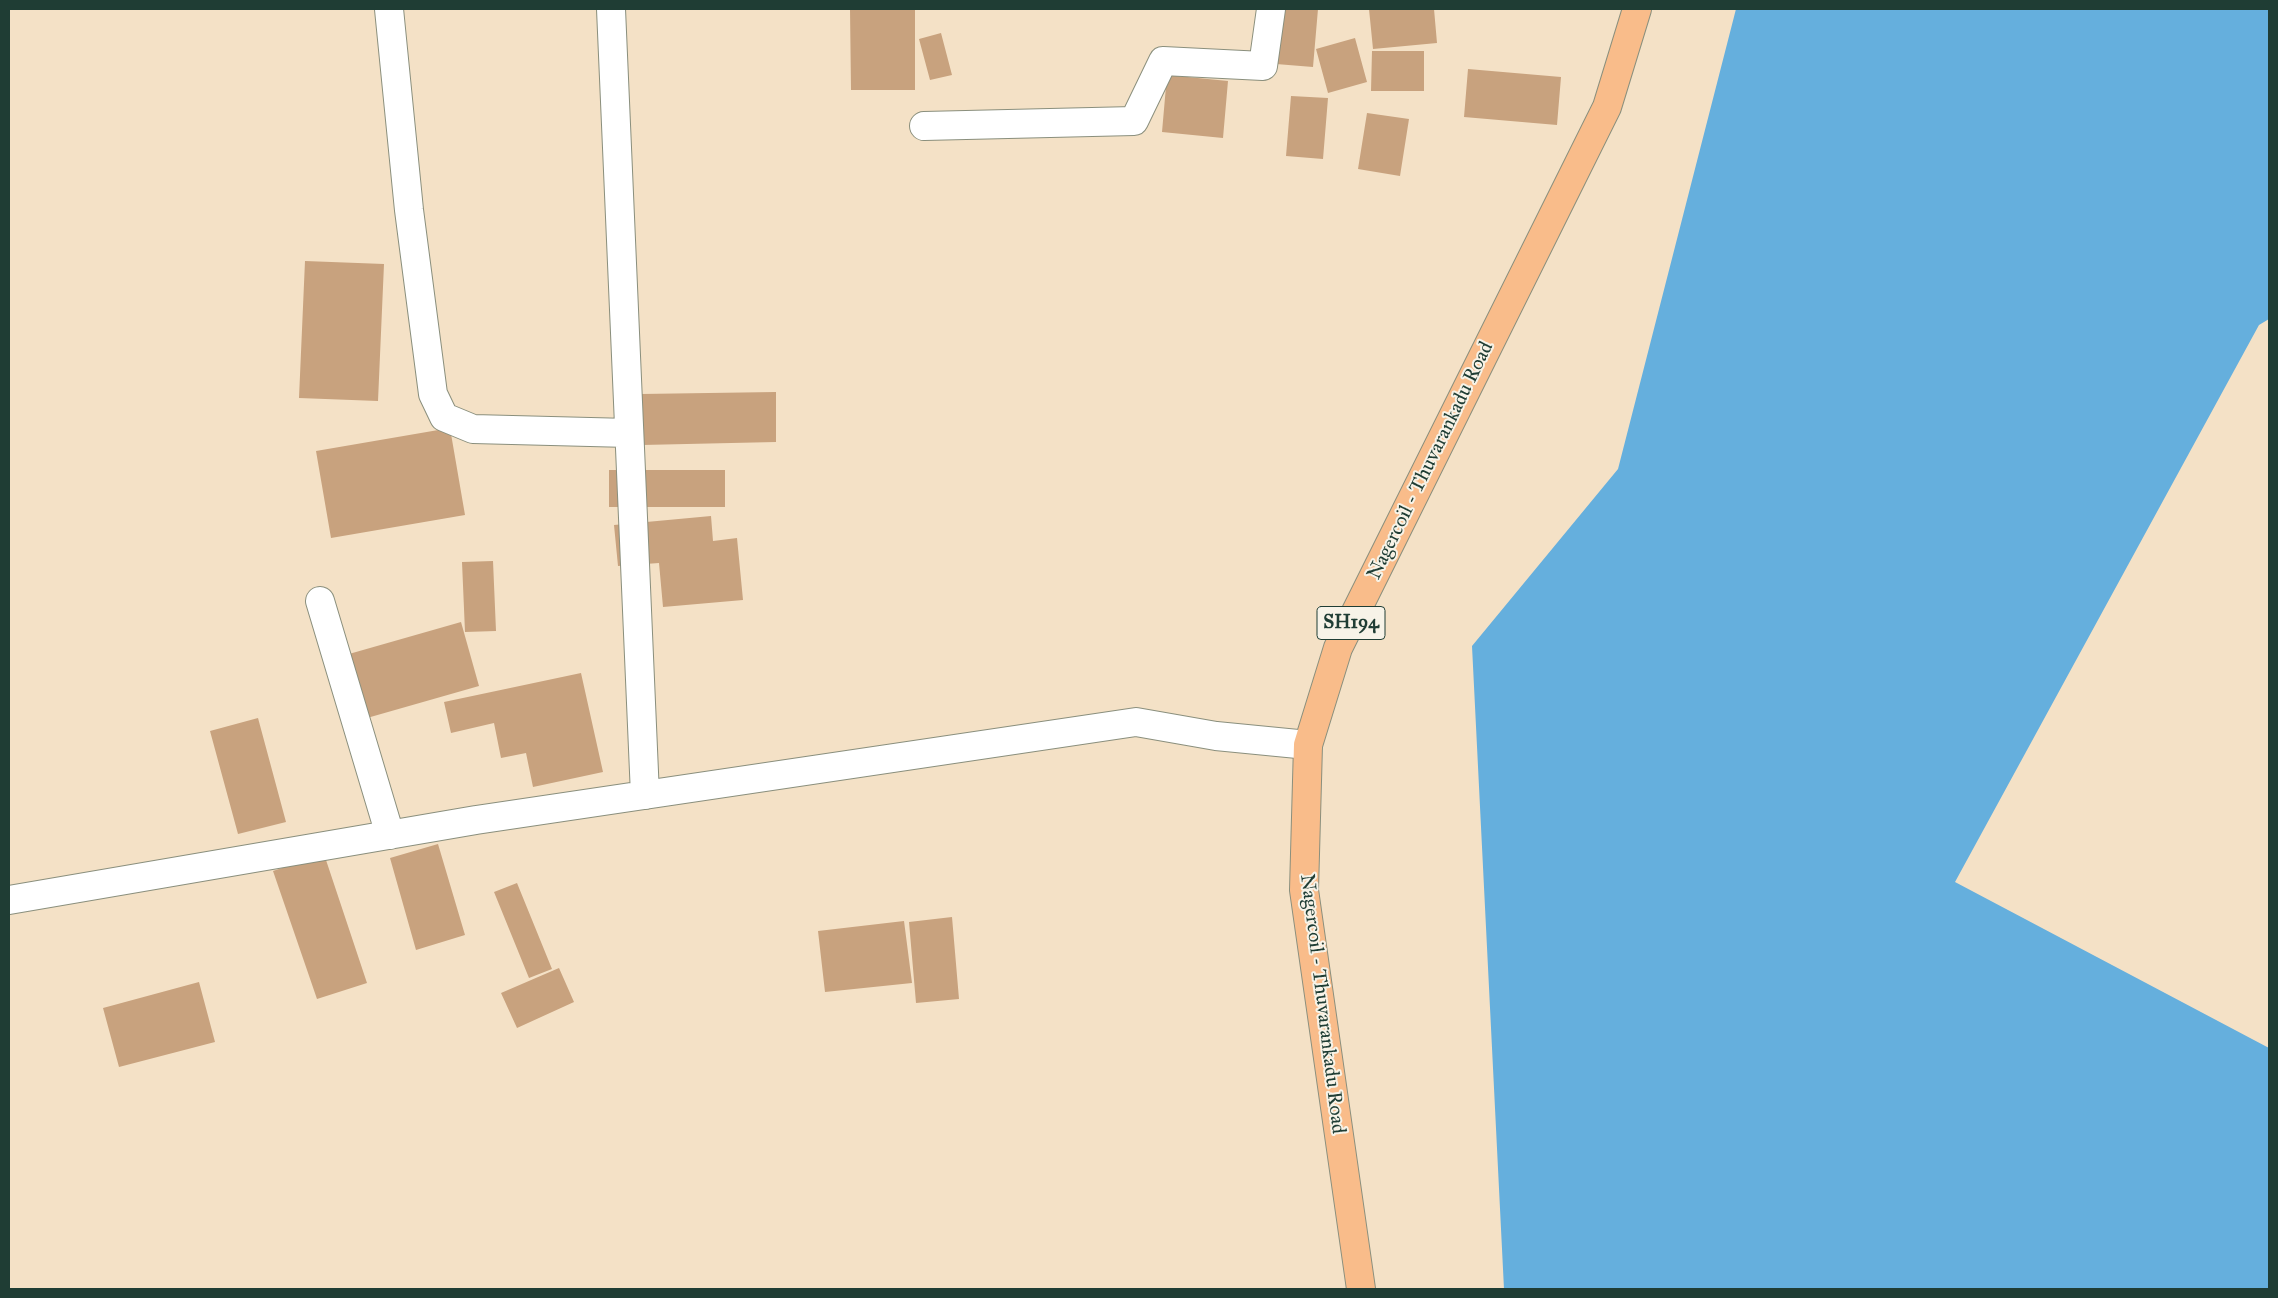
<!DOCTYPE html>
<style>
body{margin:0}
#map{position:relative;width:2278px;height:1298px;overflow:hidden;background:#f4e1c6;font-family:"IM FELL Great Primer",serif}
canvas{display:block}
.frame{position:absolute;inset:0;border:10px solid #1f3d34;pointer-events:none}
</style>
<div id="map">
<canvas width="2278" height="1298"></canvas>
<div class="frame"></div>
</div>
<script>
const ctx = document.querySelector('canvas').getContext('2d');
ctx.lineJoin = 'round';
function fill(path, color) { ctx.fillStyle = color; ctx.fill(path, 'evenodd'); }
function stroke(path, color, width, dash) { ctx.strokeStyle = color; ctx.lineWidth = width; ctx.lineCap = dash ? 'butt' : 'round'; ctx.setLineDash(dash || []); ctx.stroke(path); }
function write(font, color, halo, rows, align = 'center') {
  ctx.font = font + ' "IM FELL Great Primer",serif'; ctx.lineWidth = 4; ctx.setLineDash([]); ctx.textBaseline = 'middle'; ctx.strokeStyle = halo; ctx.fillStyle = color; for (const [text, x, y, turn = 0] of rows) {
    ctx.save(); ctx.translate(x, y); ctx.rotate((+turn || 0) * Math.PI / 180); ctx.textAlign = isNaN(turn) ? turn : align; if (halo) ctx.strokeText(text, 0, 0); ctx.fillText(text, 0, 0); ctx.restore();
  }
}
fill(new Path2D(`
 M1736,9h533v310l-10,6 -304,557 314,166v241h-765l-32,-643 146,-177z`), '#65afdd');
fill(new Path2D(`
 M850,9h65v81h-64z
 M1280,9h38l-5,58 -37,-3z
 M1369,9h65l3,34 -64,6z
 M941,33l11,42 -22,5 -11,-41z
 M1355,38l12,44 -39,11 -12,-44z
 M1372,51h52v40h-53z
 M1468,69l93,8 -4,48 -93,-8z
 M1167,75l61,6 -5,57 -61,-6z
 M1291,96l37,2 -5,61 -37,-3z
 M1367,113l42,6 -9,57 -42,-7z
 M305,261l79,3 -6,137 -79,-3z
 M776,392v50l-134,3 -1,-51z
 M450,428l15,87 -134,23 -15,-87z
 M609,470h116v37h-116z
 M711,516l2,25 24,-3 6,62 -80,7 -4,-44 -41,3 -4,-41z
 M493,561l3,70 -31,1 -3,-70z
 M461,622l18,64 -119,34 -18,-64z
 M581,673l22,99 -70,15 -7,-34 -25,5 -7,-35 -43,10 -7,-31z
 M258,718l28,104 -48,12 -28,-103z
 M438,844l27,91 -49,15 -26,-92z
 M324,854l43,129 -50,16 -44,-128z
 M517,883l35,86 -23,9 -35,-86z
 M952,917l7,82 -43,4 -7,-81z
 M904,921l8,62 -87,9 -7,-61z
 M559,968l15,34 -57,26 -16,-35z
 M199,982l16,60 -96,25 -16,-59z`), '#c8a27e');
const minor = new Path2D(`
 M389,9l20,201 24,184 11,23 29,12 156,4
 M611,9l34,786
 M924,126l210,-5 29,-60 100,5 8,-57
 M320,601l70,234
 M9,900l467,-80 660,-98 80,14 92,9`);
const major = new Path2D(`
 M1361,1289l-57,-399 4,-145 30,-97 269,-541 30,-98`);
stroke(minor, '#8a8f7d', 30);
stroke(major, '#8a8f7d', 30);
stroke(minor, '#fff', 28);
stroke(major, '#f9bc8a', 28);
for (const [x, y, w] of [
 [1351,623,68]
]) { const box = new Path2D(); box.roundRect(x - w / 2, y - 16.5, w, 33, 4); ctx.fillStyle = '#f7f3e8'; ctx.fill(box); stroke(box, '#1f3d34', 1); }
write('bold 19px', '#1f3d34', null, [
 ["SH194",1351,623]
]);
write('20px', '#1f3d34', '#f7f3e8', [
 ["Nagercoil - Thuvarankadu Road",1431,461,-64],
 ["Nagercoil - Thuvarankadu Road",1322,1004,83]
]);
</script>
